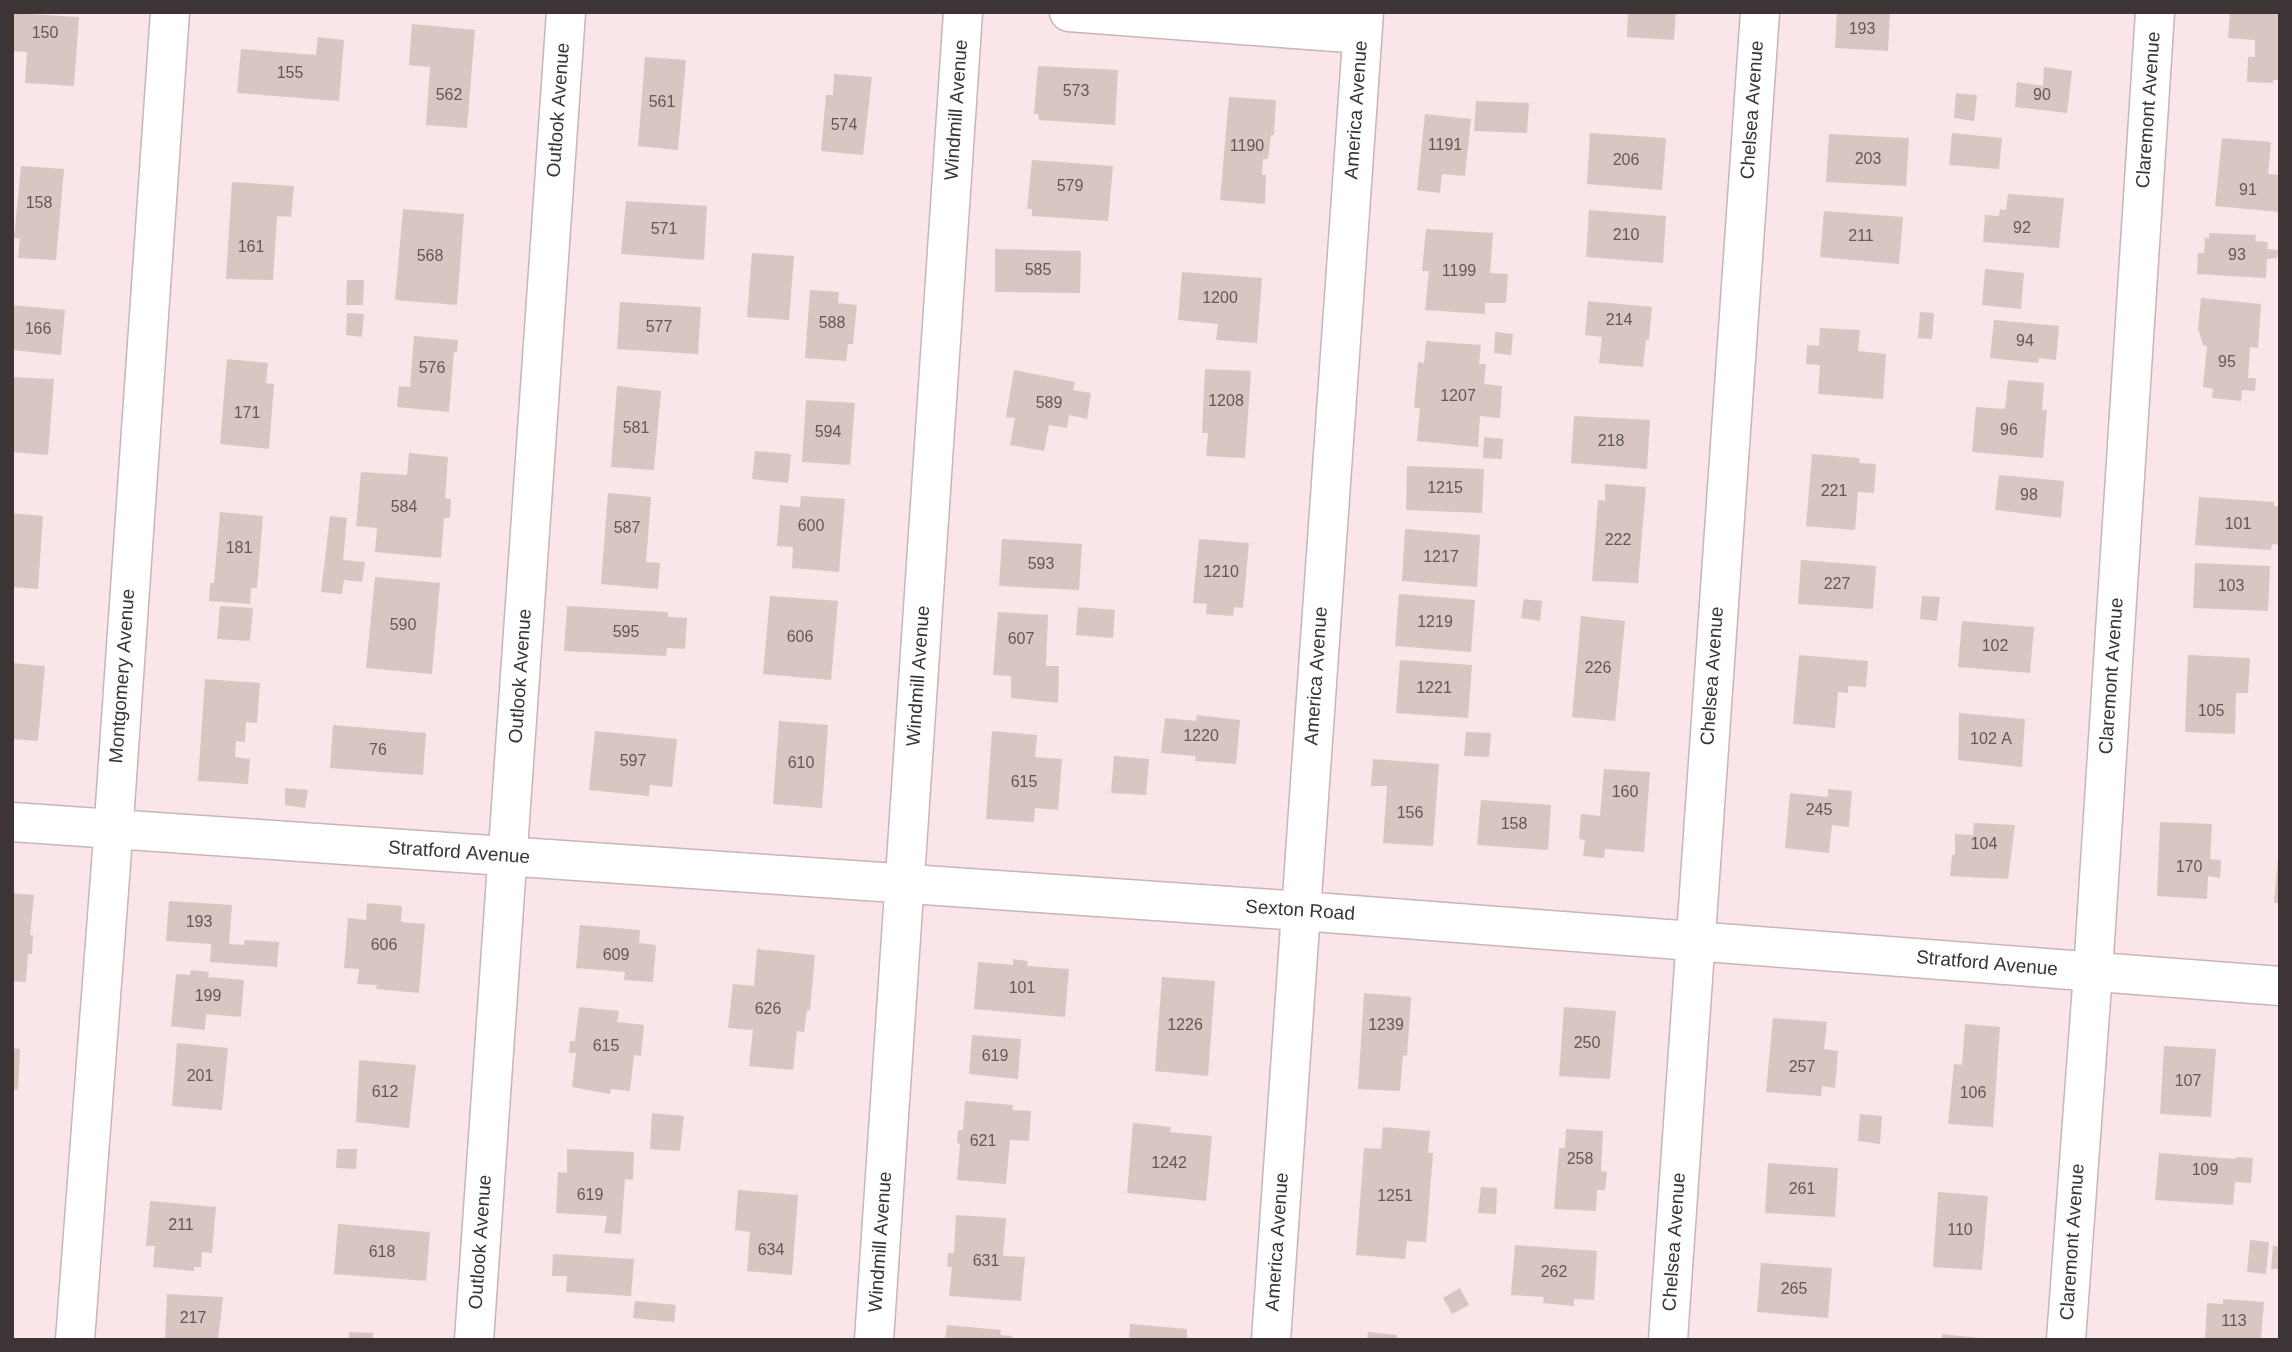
<!DOCTYPE html>
<style>
body{margin:0}
#map{position:relative;width:2292px;height:1352px;overflow:hidden;background:#fae5e8;font-family:Arial,sans-serif}
canvas{display:block}
.frame{position:absolute;inset:0;border:14px solid #3c3435;pointer-events:none}
</style>
<div id="map">
<canvas width="2292" height="1352"></canvas>
<div class="frame"></div>
</div>
<script>
const ctx = document.querySelector('canvas').getContext('2d');
ctx.lineJoin = 'round';
function fill(path, color) { ctx.fillStyle = color; ctx.fill(path, 'evenodd'); }
function stroke(path, color, width, dash) { ctx.strokeStyle = color; ctx.lineWidth = width; ctx.lineCap = dash ? 'butt' : 'round'; ctx.setLineDash(dash || []); ctx.stroke(path); }
function write(font, color, halo, rows, align = 'center') {
  ctx.font = font + ' Arial,sans-serif'; ctx.lineWidth = 5; ctx.setLineDash([]); ctx.textBaseline = 'middle'; ctx.strokeStyle = halo; ctx.fillStyle = color; for (const [text, x, y, turn = 0] of rows) {
    ctx.save(); ctx.translate(x, y); ctx.rotate((+turn || 0) * Math.PI / 180); ctx.textAlign = isNaN(turn) ? turn : align; if (halo) ctx.strokeText(text, 0, 0); ctx.fillText(text, 0, 0); ctx.restore();
  }
}
fill(new Path2D(`
 M1628,12h48l-2,28 -47,-3z
 M1837,12h53l-2,39 -53,-3z
 M2230,12h50v68h-7v3l-26,-1 1,-25h7v-17l-27,-2z
 M12,13l67,4 -5,69 -49,-3 2,-31 -15,-1z
 M412,24l63,6 -8,98 -41,-3 4,-58 -21,-2z
 M318,37l26,3 -5,61 -102,-8 4,-44 75,6z
 M645,57l41,3 -8,90 -40,-4z
 M1038,66l80,4 -3,55 -76,-5 -1,-6h-4z
 M2044,67l28,4 -5,42 -52,-6 2,-25 26,4z
 M834,74l38,3 -9,78 -42,-4 5,-56h7z
 M1956,93l21,2 -3,26 -20,-3z
 M1229,97l47,3 -2,35h-3l-3,24h-5l-1,16h4l-1,29 -45,-4z
 M1476,101l53,2 -2,30 -53,-2z
 M1425,114l46,5 -6,57 -23,-2 -2,19 -23,-3z
 M1590,133l76,5 -4,52 -75,-6z
 M1952,133l50,5 -3,31 -50,-4z
 M1829,134l80,4 -3,48 -80,-4z
 M2222,138l49,4 -3,32 12,1v37l-65,-6z
 M1032,160l81,6 -5,55 -76,-5v-7h-5z
 M21,166l43,3 -8,91 -38,-2 2,-19 -6,-1z
 M232,182l62,4 -3,31 -14,-1 -4,64 -47,-1z
 M2008,194l56,4 -5,50 -76,-6 2,-27 14,1 1,-7 6,1z
 M626,201l81,5 -3,54 -83,-6z
 M403,209l61,5 -7,91 -62,-5z
 M1589,210l77,6 -3,47 -77,-6z
 M1824,211l79,6 -4,47 -79,-7z
 M1426,229l67,4 -3,40 18,1 -2,29h-21v11l-60,-4 4,-39h-7z
 M2209,233l47,2 -1,6 13,1 -1,7 11,1 -1,8 -10,1 -1,19 -69,-4 1,-21h6l1,-16 4,2z
 M995,249l86,2 -1,42 -85,-1z
 M752,253l42,3 -5,64 -42,-3z
 M1985,269l39,4 -3,36 -39,-4z
 M1182,272l80,6 -5,65 -41,-3 2,-16 -40,-4z
 M347,280h17l-1,25h-17z
 M810,290l29,2 -1,11 19,2 -4,39h-5l-2,17 -41,-3z
 M2201,298l60,6 -3,44 -8,-1 -2,31h8l-1,13 -13,-1 -1,11 -29,-3 1,-9 -10,-2 4,-41 -4,-1 -5,-17z
 M1588,301l64,6 -3,33h-3l-3,27 -44,-4 3,-26 -17,-2z
 M620,302l81,5 -3,47 -81,-5z
 M12,305l53,5 -4,45 -49,-5z
 M1920,312l14,1 -2,26 -14,-1z
 M347,313l17,1 -2,23 -16,-2z
 M1994,320l65,6 -3,34 -17,-2 -1,5 -48,-5z
 M1820,328l40,2 -2,21 28,3 -3,45 -65,-5 2,-29 -14,-1 1,-19 12,1z
 M1495,332l18,2 -2,21 -17,-2z
 M414,336l44,4 -1,12h-3l-5,60 -52,-5 2,-21 11,1z
 M1426,341l55,4 -2,19h7l-2,20 18,2 -2,32 -20,-2 -2,31 -61,-6 3,-33h-6l4,-46 6,1z
 M227,359l41,4 -2,20 8,1 -5,65 -49,-5z
 M1205,369l46,2 -6,87 -39,-2 2,-23h-6z
 M1014,370l61,12 -2,8 18,3 -4,26 -18,-4 -2,13 -18,-3 -5,26 -34,-6 5,-27 -9,-1z
 M12,377l42,2 -6,76 -36,-3z
 M2008,380l36,3 -2,27h5l-4,48 -71,-6 4,-45 29,2z
 M617,386l44,5 -7,79 -43,-3z
 M806,400l49,3 -5,62 -48,-3z
 M1574,416l76,4 -3,49 -76,-6z
 M1484,437l19,2 -1,20 -19,-1z
 M755,451l36,3 -3,29 -36,-4z
 M409,453l39,4 -3,41 6,1 -1,19h-6l-3,40 -66,-6 2,-24 -21,-2 5,-54 46,3z
 M1812,454l48,4 -1,5 17,1 -2,29 -16,-1 -3,38 -49,-4z
 M1407,466l77,3 -2,44 -76,-3z
 M1999,475l65,6 -3,37 -66,-8z
 M1605,484l41,3 -8,96 -46,-2 6,-81 7,1z
 M608,493l43,4 -5,65 14,1 -2,26 -57,-5z
 M801,496l44,3 -6,73 -47,-4 1,-21 -16,-1 3,-41 20,2z
 M2199,497l75,5v4h6v39l-8,-1 -1,6 -76,-5z
 M220,512l43,4 -6,72h-6l-1,16 -41,-3 1,-18h4z
 M12,513l31,3 -5,73 -26,-2z
 M330,516l17,2 -4,42 22,2 -3,20 -18,-2 -2,14 -21,-2z
 M1405,529l75,6 -3,52 -75,-6z
 M1002,539l80,5 -3,46 -80,-4z
 M1199,539l50,4 -6,65 -9,-1 -1,9 -27,-2 1,-10 -14,-1z
 M1801,560l75,6 -3,43 -75,-5z
 M2195,563l75,3 -2,45 -75,-3z
 M375,577l65,6 -8,91 -66,-6z
 M1399,594l76,6 -4,52 -76,-6z
 M770,596l68,5 -7,79 -68,-6z
 M1922,596l18,1 -3,24 -17,-2z
 M1524,599l18,2 -2,20 -19,-3z
 M220,606l33,2 -3,33 -33,-2z
 M567,606l101,6v5l19,1 -2,31 -18,-1 -1,8 -102,-5z
 M1078,607l37,3 -2,28 -37,-3z
 M998,612l50,3 -2,51h13l-1,37 -47,-5v-22l-18,-1z
 M1581,616l44,5 -10,100 -43,-4z
 M1962,621l72,6 -4,46 -72,-6z
 M1799,655l69,6 -2,26 -18,-1v7l-10,-1 -3,36 -42,-4z
 M2188,655l62,3 -2,35h-12l-1,41 -50,-2z
 M1400,660l72,5 -4,53 -72,-5z
 M12,663l33,3 -7,75 -26,-2z
 M205,679l55,4 -3,40 -11,-1 -1,20 -9,-1 -1,16 15,2 -2,25 -50,-3z
 M1959,713l66,6 -3,48 -64,-7z
 M1197,715l43,5 -4,44 -41,-3 1,-5 -35,-3 4,-35 31,3z
 M779,721l49,4 -6,83 -49,-4z
 M333,725l93,8 -3,42 -93,-7z
 M595,731l82,8 -5,48 -22,-2 -1,11 -60,-6z
 M992,731l45,4 -2,22 27,2 -4,51 -23,-2 -1,14 -48,-3z
 M1466,732l25,1 -2,24 -25,-1z
 M1114,756l35,3 -3,36 -35,-2z
 M1373,759l66,5 -6,82 -50,-3 4,-57h-16z
 M1604,769l46,3 -6,80 -39,-3 -1,9 -21,-2 2,-16 -6,-1 2,-25 19,2z
 M285,788l23,2 -3,18 -20,-3z
 M1828,789l24,2 -3,36 -17,-2 -3,28 -44,-5 5,-55 38,4z
 M1481,800l70,5 -3,45 -71,-5z
 M2160,822l52,2 -2,35 11,1 -1,18 -12,-2 -1,23 -50,-3z
 M1974,823l41,2 -7,54 -58,-3 2,-21h3v-21l18,1z
 M2278,859h2v44h-6z
 M12,893l22,2 -4,40h3l-1,19h-4l-2,28 -14,-1z
 M169,901l63,4 -3,39 15,1 1,-5 34,2 -2,25 -67,-5 1,-18 -45,-3z
 M367,903l35,3 -1,16 24,2 -6,69 -43,-4 1,-4 -20,-1 2,-15 -15,-1 4,-50 18,2z
 M580,925l60,5 -1,13 17,2 -3,37 -29,-2 1,-8 -49,-4z
 M757,949l58,6 -5,55h-3l-3,22 -7,-1 -4,39 -44,-4 4,-36 -25,-2 5,-44 21,2z
 M1013,959l15,2 -1,5 42,3 -4,48 -91,-8 4,-47 35,3z
 M191,970l18,2 -1,5 36,3 -3,37 -35,-3 -1,16 -34,-4 5,-52 14,1z
 M1162,977l53,4 -7,95 -53,-5z
 M1364,993l47,4 -4,59 -4,-1 -3,36 -42,-2z
 M579,1007l40,4 -2,11 27,3 -3,31 -7,-1 -4,36 -19,-2 -1,5 -38,-7 4,-34h-7l1,-12h5z
 M1564,1007l52,4 -6,68 -51,-3z
 M1773,1018l54,4 -3,27 14,2 -3,37 -13,-2 -1,10 -55,-4z
 M1965,1024l35,3 -7,100 -45,-3 6,-60 8,1z
 M972,1035l49,4 -3,40 -49,-5z
 M177,1043l51,5 -6,62 -50,-4z
 M2164,1046l52,3 -5,68 -51,-3z
 M12,1048l8,1 -2,41 -6,-1z
 M359,1060l57,5 -7,63 -53,-6z
 M965,1101l48,4 -1,5 19,1 -2,30 -19,-1 -4,44 -49,-4 3,-36 -3,-1 1,-13h5z
 M652,1113l32,3 -4,35 -30,-2z
 M1860,1114l22,2 -2,28 -22,-3z
 M1133,1123l38,4 -1,5 42,4 -6,65 -79,-8z
 M1383,1127l47,4 -2,22h5l-7,89 -19,-1 -2,18 -49,-4 8,-107 17,1z
 M1566,1129l37,2 -2,40 6,1 -2,18h-8l-1,21 -42,-2 5,-61h6z
 M337,1149h20l-1,20 -20,-1z
 M567,1149l67,3 -1,28 -8,-1 -4,55 -17,-1 3,-17 -51,-3 2,-41 9,1z
 M2159,1153l77,6v-2l17,1 -2,25 -16,-1 -2,23 -78,-5z
 M1768,1163l70,5 -3,49 -70,-4z
 M1481,1187l16,1 -1,26 -18,-1z
 M738,1190l60,5 -6,80 -45,-4 3,-39 -15,-2z
 M1938,1192l50,4 -6,74 -49,-3z
 M150,1201l66,6 -4,46 -10,-1 -1,15h-7v4l-41,-4 2,-21h-9z
 M956,1215l50,3 -3,38 22,1 -4,44 -72,-5 3,-29h-5l1,-14h6z
 M338,1224l92,8 -4,49 -92,-7z
 M2250,1240l19,2 -3,32 -19,-2z
 M1515,1245l82,6 -3,49 -20,-1v7l-31,-3 1,-6 -33,-2z
 M2273,1246l7,1v22h-9z
 M553,1254l81,5 -3,37 -65,-4 1,-16h-15z
 M1761,1263l71,5 -4,50 -71,-6z
 M1460,1288l9,17 -17,9 -9,-16z
 M167,1294l56,3 -5,43h-53z
 M2223,1299l41,3 -3,38 -56,-1 2,-36 16,1z
 M635,1301l41,4 -2,17 -41,-4z
 M1130,1324l57,5v11h-58z
 M947,1325l54,5 -1,5 12,1 -1,4h-66z
 M349,1332l24,1v7h-24z
 M1368,1332l29,3 -1,5h-29z
 M1942,1334l38,4v2h-38z`), '#d9c5c1');
const street = new Path2D(`
 M1069,12l293,22
 M12,822l1289,89 979,75
 M75,1340l36,-476 59,-852
 M474,1340l92,-1328
 M874,1340l89,-1328
 M1271,1340l93,-1328
 M1668,1340l92,-1328
 M2066,1340l27,-368 62,-960`);
stroke(street, '#c9b5b8', 41);
stroke(street, '#fff', 38);
write('16px', '#635858', null, [
 ["193",1862,30],
 ["150",45,34],
 ["155",290,74],
 ["573",1076,92],
 ["562",449,96],
 ["90",2042,96],
 ["561",662,103],
 ["574",844,126],
 ["1191",1445,146],
 ["1190",1247,147],
 ["203",1868,160],
 ["206",1626,161],
 ["579",1070,187],
 ["91",2248,191],
 ["158",39,204],
 ["92",2022,229],
 ["571",664,230],
 ["210",1626,236],
 ["211",1861,237],
 ["161",251,248],
 ["93",2237,256],
 ["568",430,257],
 ["585",1038,271],
 ["1199",1459,272],
 ["1200",1220,299],
 ["214",1619,321],
 ["588",832,324],
 ["577",659,328],
 ["166",38,330],
 ["94",2025,342],
 ["95",2227,363],
 ["576",432,369],
 ["1207",1458,397],
 ["1208",1226,402],
 ["589",1049,404],
 ["171",247,414],
 ["581",636,429],
 ["96",2009,431],
 ["594",828,433],
 ["218",1611,442],
 ["1215",1445,489],
 ["221",1834,492],
 ["98",2029,496],
 ["584",404,508],
 ["101",2238,525],
 ["600",811,527],
 ["587",627,529],
 ["222",1618,541],
 ["181",239,549],
 ["1217",1441,558],
 ["593",1041,565],
 ["1210",1221,573],
 ["227",1837,585],
 ["103",2231,587],
 ["1219",1435,623],
 ["590",403,626],
 ["595",626,633],
 ["606",800,638],
 ["607",1021,640],
 ["102",1995,647],
 ["226",1598,669],
 ["1221",1434,689],
 ["105",2211,712],
 ["1220",1201,737],
 ["102 A",1991,740],
 ["76",378,751],
 ["597",633,762],
 ["610",801,764],
 ["615",1024,783],
 ["160",1625,793],
 ["245",1819,811],
 ["156",1410,814],
 ["158",1514,825],
 ["104",1984,845],
 ["170",2189,868],
 ["193",199,923],
 ["606",384,946],
 ["609",616,956],
 ["101",1022,989],
 ["199",208,997],
 ["626",768,1010],
 ["1226",1185,1026],
 ["1239",1386,1026],
 ["250",1587,1044],
 ["615",606,1047],
 ["619",995,1057],
 ["257",1802,1068],
 ["201",200,1077],
 ["107",2188,1082],
 ["612",385,1093],
 ["106",1973,1094],
 ["621",983,1142],
 ["258",1580,1160],
 ["1242",1169,1164],
 ["109",2205,1171],
 ["261",1802,1190],
 ["619",590,1196],
 ["1251",1395,1197],
 ["211",181,1226],
 ["110",1960,1231],
 ["634",771,1251],
 ["618",382,1253],
 ["631",986,1262],
 ["262",1554,1273],
 ["265",1794,1290],
 ["217",193,1319],
 ["113",2234,1322]
]);
write('19px', '#3c3435', '#fff', [
 ["Outlook Avenue",559,110,-86],
 ["Windmill Avenue",957,110,-86],
 ["America Avenue",1357,110,-86],
 ["Chelsea Avenue",1753,110,-86],
 ["Claremont Avenue",2149,110,-86],
 ["Montgomery Avenue",123,676,-86],
 ["Outlook Avenue",521,676,-86],
 ["Windmill Avenue",919,676,-86],
 ["America Avenue",1317,676,-86],
 ["Chelsea Avenue",1713,676,-86],
 ["Claremont Avenue",2112,676,-86],
 ["Stratford Avenue",459,853,4],
 ["Sexton Road",1300,911,4],
 ["Stratford Avenue",1987,964,5],
 ["Outlook Avenue",481,1242,-86],
 ["Windmill Avenue",881,1242,-86],
 ["America Avenue",1278,1242,-86],
 ["Chelsea Avenue",1675,1242,-86],
 ["Claremont Avenue",2073,1242,-86]
]);
</script>
